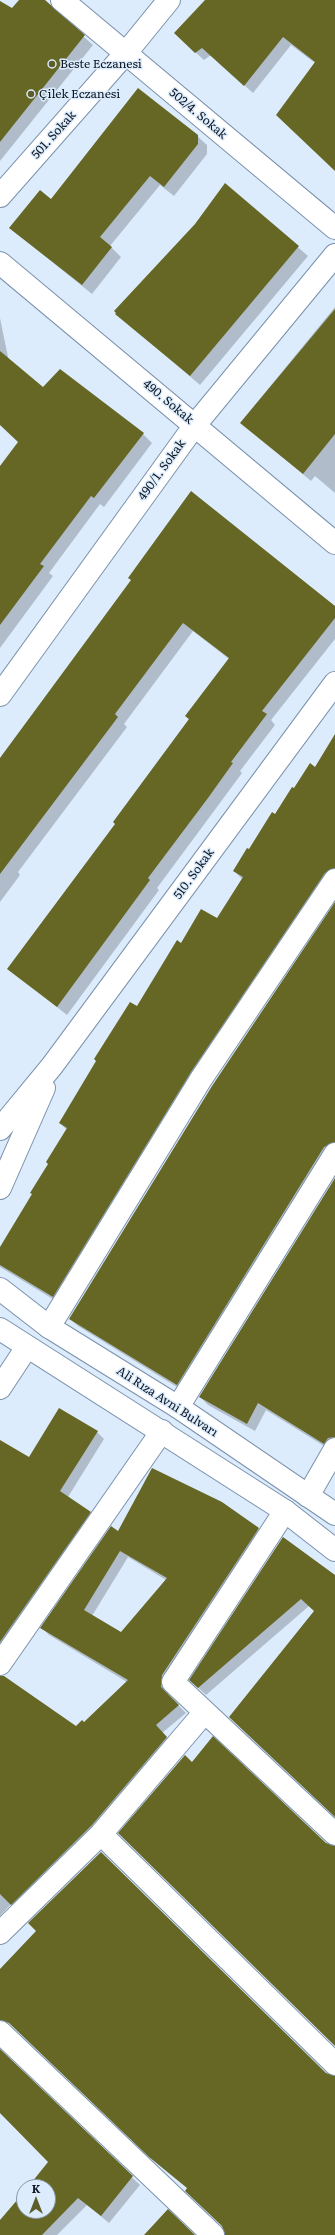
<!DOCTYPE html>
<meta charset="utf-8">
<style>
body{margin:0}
#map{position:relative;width:335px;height:2235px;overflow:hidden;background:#dcecfd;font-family:Literata,serif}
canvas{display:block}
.north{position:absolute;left:16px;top:2179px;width:40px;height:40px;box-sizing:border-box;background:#dcecfd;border:1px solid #8a97a5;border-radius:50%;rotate:0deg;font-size:11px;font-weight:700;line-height:16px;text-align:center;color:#0e1721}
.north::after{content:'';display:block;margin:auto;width:14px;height:18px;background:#5c5d2a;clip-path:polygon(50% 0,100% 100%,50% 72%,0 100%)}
</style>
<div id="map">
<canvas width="335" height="2235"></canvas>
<div class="north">K</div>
</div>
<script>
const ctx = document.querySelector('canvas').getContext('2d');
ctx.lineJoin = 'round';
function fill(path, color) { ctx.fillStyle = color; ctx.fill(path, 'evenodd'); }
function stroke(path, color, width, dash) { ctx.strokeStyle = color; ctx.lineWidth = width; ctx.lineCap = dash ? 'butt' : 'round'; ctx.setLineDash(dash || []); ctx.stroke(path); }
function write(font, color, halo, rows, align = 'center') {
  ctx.font = font + ' Literata,serif'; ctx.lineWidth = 3; ctx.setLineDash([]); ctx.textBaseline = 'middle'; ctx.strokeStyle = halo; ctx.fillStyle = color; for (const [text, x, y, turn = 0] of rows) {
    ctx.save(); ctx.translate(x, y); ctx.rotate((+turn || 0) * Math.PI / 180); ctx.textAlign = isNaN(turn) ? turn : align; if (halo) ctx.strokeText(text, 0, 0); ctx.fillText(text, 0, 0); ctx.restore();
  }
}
fill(new Path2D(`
 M21,0h21l51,45 -93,116v-159l12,7z
 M206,0h129v171l-20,-108 -24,-18 -38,48 -42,-38 -7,5 -21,-19z
 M197,136l10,9v9l-33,42 -14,-11 -50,61 11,11 -29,37 -82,-66 41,-28z
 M226,185l82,71 -108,129 -83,-71 79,-89z
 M335,307v186l-20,-17 -4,5 -70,-59z
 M0,318l9,44 34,27 100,45 9,9 -48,64 -4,-3 -51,69 4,3 -53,72v-180l19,-26 -19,-18z
 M132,581l203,26v32l-64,81 4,5 -35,46 2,2 -25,34 -60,81 2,2 -92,125 -58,-46 107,-144 73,-105 -3,-4 43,-57 -36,-28 -69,93 3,3 -109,145 2,3 -20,27v-144z
 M335,736v143l-274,425 -61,-37v-18l33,-54 34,-65 -7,-7 121,-179 36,-24 25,-41 -8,-8 61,-81 20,-22z
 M335,904v249l-150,239 -107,-66 -8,-7z
 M335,1180v268l-3,3 -66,-41 -11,21 -47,-26 -8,-8z
 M97,1432l7,7 -36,58 29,23 -97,140v-219l30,17z
 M258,1529l7,7 -96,147 -1,12 18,18 -24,20 12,12 -155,167 -8,-8 -11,12v-239l76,50 8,-3 43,-42 -78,-47 -7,-7 77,-96zM128,1557l38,23 -45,54 -29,-18z
 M283,1539l52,37v240l-20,-205 -6,-5 -103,89 -16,-15z
 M0,2051l140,134 -31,38 -22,-18 -30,30h-50l-7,-7v-7l24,-28v18h24v-24h-19l21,-25 -50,-49z`), '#0003');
fill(new Path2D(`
 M19,0h26l40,35 -85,107v-141l12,7z
 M205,0h130v171l-59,-56 39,-53 -32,-25 -39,49 -42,-38 -7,5 -21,-20z
 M138,88l60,47v9l-34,43 -14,-11 -50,61 12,10 -30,38 -73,-57 31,-38 11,9z
 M225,183l74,63 -109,130 -75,-62 1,-1 -2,-2 81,-87z
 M335,309v125l-32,40 -63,-51z
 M0,351l43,36 17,-18 84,64 -50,65 -3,-2 -51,68 4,2 -44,59v-159l18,-24 -18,-17z
 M191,491l144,115v12l-73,93 5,3 -36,48 2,1 -25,35 -60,80 2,2 -93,127 -50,-38 108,-145 -2,-2 76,-103 -4,-3 44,-58 -46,-35 -68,91 3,3 -118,157v-116l131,-178 -3,-2z
 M335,734v134l-10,5 -134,199 -138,225 -53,-32v-18l32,-53 -2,-1 18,-29 -2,-2 21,-34 -8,-5 37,-62 -2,-2 36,-57 7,4 40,-66 4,3 20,-34 16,9 26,-41 -10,-6 14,-23 2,1 23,-37 3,2 17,-27 2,1 16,-25 5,4z
 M335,902v240l-11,5 -147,238 -108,-66 143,-233z
 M335,1178v259l-7,1 -4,6 -66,-41 -11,21 -48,-27z
 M59,1408l39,23 -38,60 31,21 -91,130v-202l29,17z
 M152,1468l70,34 37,26 -97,147 -1,12 18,18 -23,20 11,12 -75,88 -81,80 -11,-11v-218h4l72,50 6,-6 2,2 44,-42 -88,-52 71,-102 7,5zM120,1551l47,27 -46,54 -37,-22z
 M283,1537l52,38v242l-106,-100 85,-106 -13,-12 -103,89 -9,-8z
 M213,1736l113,107 9,3v200l-217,-213 67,-78 7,7z
 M101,1852l225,221 9,3v159h-110l-3,-9 -37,-35 2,-3 -38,-31 -140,-134 -9,-3v-51l36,-38 -8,-8z
 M0,2049l133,127 -32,40 -23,-18 -36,37h-42v-15l24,-28v19h24v-24h-20l20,-25 -48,-49z
 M168,2209l27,26h-51z`), '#666724');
const street = new Path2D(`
 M62,0l273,228
 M0,196l125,-142 44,-54
 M0,695l195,-270 140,-170
 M49,1327l152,-248 134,-199
 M0,1388l27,-41
 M178,1407l157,-253
 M308,1496l27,-47
 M285,1511l-112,171 162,152
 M0,1664l162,-233
 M101,1834l234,230
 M0,1933l101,-99 103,-121
 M0,2032l213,203`);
const secondary = new Path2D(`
 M0,263l335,280
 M0,1129l52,-63 283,-383
 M0,1188l44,-100
 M0,1289l49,38 129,80 157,107
 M0,1329l285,182 50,39`);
stroke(street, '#7b92ac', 24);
stroke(secondary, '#7b92ac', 24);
stroke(street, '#fff', 22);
stroke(secondary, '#fff', 22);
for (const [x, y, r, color] of [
 [52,64,4,"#5c5d2a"],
 [31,94,4,"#5c5d2a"]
]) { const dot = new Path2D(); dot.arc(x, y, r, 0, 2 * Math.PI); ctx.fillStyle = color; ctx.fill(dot); stroke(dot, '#dcecfd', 1.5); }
write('12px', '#0e1721', '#dcecfd', [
 ["Beste Eczanesi",60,64],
 ["Çilek Eczanesi",39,94]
], 'left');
write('12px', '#0e1721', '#dcecfd', [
 ["502/4. Sokak",198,114,40],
 ["501. Sokak",54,135,-48],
 ["490. Sokak",168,402,40],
 ["490/1. Sokak",162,470,-54],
 ["510. Sokak",194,874,-54],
 ["Ali Rıza Avni Bulvarı",167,1402,33]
]);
</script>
